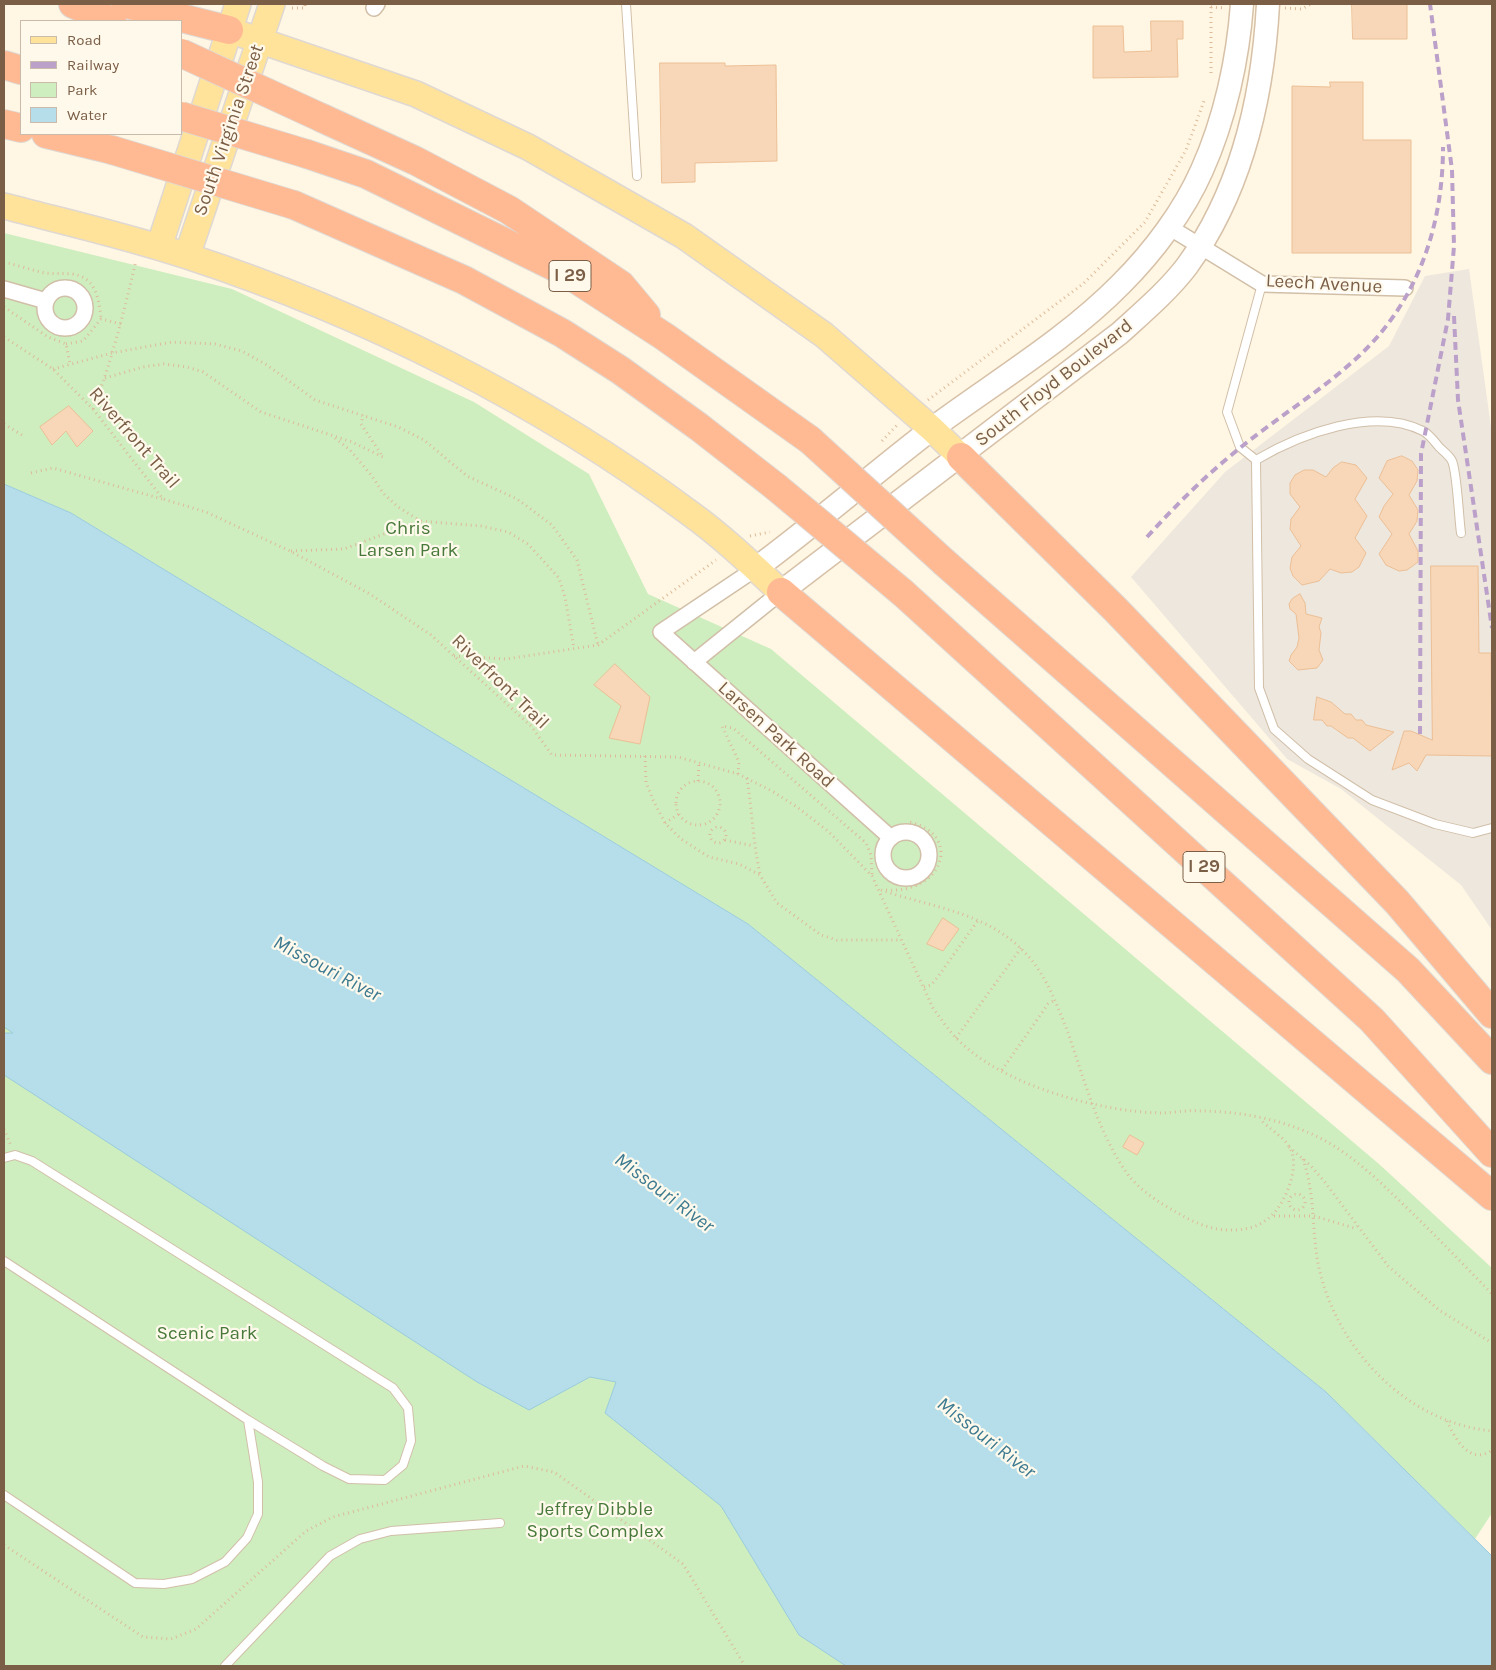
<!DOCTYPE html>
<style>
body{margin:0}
#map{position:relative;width:1496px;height:1670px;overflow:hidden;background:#fff7e3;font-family:Karla,sans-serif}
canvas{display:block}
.frame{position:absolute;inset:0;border:5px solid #7a5e46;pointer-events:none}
.legend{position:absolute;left:20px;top:20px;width:162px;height:115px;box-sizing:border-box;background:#fff9ec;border:1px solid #cabbaa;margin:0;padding:6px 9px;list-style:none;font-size:15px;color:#7a5e46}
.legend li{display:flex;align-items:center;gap:10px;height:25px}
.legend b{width:25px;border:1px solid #cabbaa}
</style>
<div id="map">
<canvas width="1496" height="1670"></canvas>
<div class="frame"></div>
<ul class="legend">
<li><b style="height:6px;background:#ffe39a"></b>Road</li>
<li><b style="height:6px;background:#bba0ca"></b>Railway</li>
<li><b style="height:14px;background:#ceeec0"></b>Park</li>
<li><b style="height:14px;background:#b5ddea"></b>Water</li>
</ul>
</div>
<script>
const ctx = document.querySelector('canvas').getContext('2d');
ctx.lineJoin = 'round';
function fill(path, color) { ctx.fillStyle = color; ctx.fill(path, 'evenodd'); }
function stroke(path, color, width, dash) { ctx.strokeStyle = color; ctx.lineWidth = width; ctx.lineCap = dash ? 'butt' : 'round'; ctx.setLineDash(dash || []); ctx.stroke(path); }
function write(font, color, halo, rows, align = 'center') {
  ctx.font = font + ' Karla,sans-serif'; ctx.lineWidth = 4.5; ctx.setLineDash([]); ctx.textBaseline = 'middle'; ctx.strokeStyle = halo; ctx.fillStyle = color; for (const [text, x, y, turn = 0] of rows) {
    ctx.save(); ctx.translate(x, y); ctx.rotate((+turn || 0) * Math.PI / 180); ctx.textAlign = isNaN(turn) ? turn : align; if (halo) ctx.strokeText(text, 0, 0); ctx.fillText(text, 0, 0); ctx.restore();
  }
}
fill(new Path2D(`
 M1469,269l23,165v496l-31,-45 -120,-96 -54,-30 -156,-182 94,-105 164,-126 36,-70z`), '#eee7de');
fill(new Path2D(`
 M4,233l228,56 242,113 115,72 59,120 123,55 608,515 113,104v245l-17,26 -149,-147 -578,-468 -677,-411 -67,-29z
 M4,951l568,385 434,330h-1002z`), '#ceeec0');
const water = new Path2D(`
 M4,484l67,29 677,411 578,468 166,164v110h-646l-47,-31 -78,-129 -116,-93 11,-31 -26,-5 -61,33 -52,-28 -473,-307v-42h9l-9,-6z`);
fill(water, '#b5ddea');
stroke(water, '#9accdd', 1);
const building = new Path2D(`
 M1352,4h55v35h-54z
 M1151,21h32v18h-6l1,38 -85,1v-52h30l1,26 27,-1z
 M660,63h65v3l51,-1 1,96 -82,2v19l-33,1z
 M1330,82h33v58h48v113h-119v-167l38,1z
 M69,406l24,25 -16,16 -11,-16 -14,14 -12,-18z
 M1402,456l10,5 6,9 -1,11 -8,14 9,15 -1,11 -8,13 9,17v11l-11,8 -8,1 -13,-6 -7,-11 13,-20 -13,-17 5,-11 9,-12 -14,-16 8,-17z
 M1342,462l14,3 11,13 -12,21 12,17 -12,22 11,15 -7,14 -7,5 -11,1 -11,-4 -11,12 -17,4 -9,-9 -3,-8 2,-11 9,-11 -11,-17 1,-10 9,-12 -10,-13v-11l5,-8 9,-5h9l13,7 7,-9z
 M1431,566h47l1,87h12l1,103 -66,-1 -9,16 -8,-8 -17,7 12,-39h7l21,9z
 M1300,594l5,9 1,11 16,4 -3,9 2,6 -2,17 4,10 -6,8 -19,2 -9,-9 2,-6 6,-8 2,-9 -3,-24 -6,-5 -1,-5 3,-5z
 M615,664l35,33 -10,47 -31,-6 12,-32 -27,-21z
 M1317,697l14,5 14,12h6l5,6h6l4,5 28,7 -24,19 -17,-13h-5l-17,-12h-4l-5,-6h-8z
 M943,918l16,11 -16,22 -16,-7z
 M1130,1135l14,8 -7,12 -14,-8z`);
fill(building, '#f7d7b7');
stroke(building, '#ecbf96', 1);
const lane = new Path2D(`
 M626,4l11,172
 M1262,284l-35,128 13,35 16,13c44,-26 118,-54 167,-29 6,3 12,11 16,16 4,4 11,9 13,14 5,10 7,59 9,72
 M1256,460l3,228 15,41 34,30 64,41 63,24 38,9 19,-5
 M4,1158l11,-3 17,6 361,227 15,20 3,33 -8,24 -18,15 -36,-1 -26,-13 -75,-46
 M4,1261l244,159 10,62v32l-11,24 -22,24 -33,17 -28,5 -29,-1 -131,-88
 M225,1666l105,-110 30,-17 31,-8 109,-8`);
const street = new Path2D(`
 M374,8l3,-4
 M1169,227l93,57 143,4
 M45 308a20 20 0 1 1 40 0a20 20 0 1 1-40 0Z
 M4,289l42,12
 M755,569l-94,63 230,206
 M694,662l87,-70
 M883 855a23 23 0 1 1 46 0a23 23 0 1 1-46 0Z`);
const secondary = new Path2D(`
 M755,569c61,-45 118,-95 178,-141 62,-46 134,-89 188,-144 32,-32 63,-73 81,-114 23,-51 36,-111 40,-166
 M781,592l339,-259c23,-21 48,-42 67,-67 55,-76 76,-170 81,-262`);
const primary = new Path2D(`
 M229,30l187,64 112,53 156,89 140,99 108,94 29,28
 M4,206c61,16 123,30 183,50 177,58 354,146 504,258 32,23 61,51 90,78
 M159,247l79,-243
 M187,256l85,-252`);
const highway = new Path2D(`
 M73,4l39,17
 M126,4l103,26
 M4,65l17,5
 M322,118l94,43 93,49 112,75 25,30
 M4,124l17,4
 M46,134l66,16
 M307,154l59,20 199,98 100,65 145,103
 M294,205l170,75 98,53 58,37 79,57 77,60
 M961,457l155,153 281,292 95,112
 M945,563l463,407 84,90
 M781,592l711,604
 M903,593l469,427 120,133`);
stroke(lane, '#d1bfa8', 10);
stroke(street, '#d1bfa8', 18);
stroke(secondary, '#d7c1a8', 25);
stroke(primary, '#dfd8d3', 28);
stroke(highway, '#dfd8d3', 30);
stroke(new Path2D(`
 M1211,7l13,1
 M292,8h13v-4
 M1285,8l17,1 9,-5
 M1211,73v-69
 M4,262c13,3 27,8 41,11 9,1 18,0 27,1 24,3 27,25 29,45
 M4,307l44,30 18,7 4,20
 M4,337l49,32 40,40 70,90 43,13 84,39 80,43 61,41 100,91 21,29 126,2 60,17 34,17 25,16 32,25 43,44 61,132c10,14 20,29 34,40 45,39 135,64 194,65 12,0 25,-3 38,-2 34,0 71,6 103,19 42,16 73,47 105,78 29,28 57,57 85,86
 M66,344l17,-3 18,-22 20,5
 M53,369l59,-16 60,-11 43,2 27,7 25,14 48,35 83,27 26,13 43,36 50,23 35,26 25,35 21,85
 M105,378l38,-11 21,-3 23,3 16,5 58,40 91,30 31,15 -22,-33 2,-9
 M928,400l155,-116 62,-62 41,-72 18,-49
 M93,409c19,-48 31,-98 43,-148
 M4,424l21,13
 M335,438l15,12 22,26 11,17 15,14 21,13
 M882,441l16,-17
 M31,473l22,-5 109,31
 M750,536l20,-4
 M291,551l53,-2 75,-28 62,5 27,6 20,12 31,34 6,19 9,52
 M454,656l52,3 92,-14 118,-85
 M645,756l1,26 7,18 12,23 16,16 28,18 30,7 21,11 17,28 44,32 16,5h64
 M738,774l1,-12 -17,-36 11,2 133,115 5,12 1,20
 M747,778c5,32 6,64 13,96
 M698,781l1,-19
 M676 803a22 22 0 1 1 44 0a22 22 0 1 1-44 0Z
 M665,823l14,-9
 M710 835a8 8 0 1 1 16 0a8 8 0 1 1-16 0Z
 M725,840l29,6
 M881,890c52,18 109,22 148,67 18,21 28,48 38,73 17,48 31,104 62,146 12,15 31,27 47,36 15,9 32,17 50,18 25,1 43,-6 56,-28 8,-15 18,-41 6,-57 -7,-10 -20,-17 -28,-26
 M886,890c58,4 77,-56 23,-68
 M924,987l7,-2 6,-7 42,-59
 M956,1038l65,-90
 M1002,1070l46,-66 7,-4
 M4,1129l7,17
 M1289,1147l22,19 13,15 64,85 51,44 53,33
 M1303,1159c13,38 8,71 16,109 18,81 88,155 173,163
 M1289 1202a8 8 0 1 1 16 0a8 8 0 1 1-16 0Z
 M1274,1216h40l40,12 3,-2
 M1447,1421c8,18 23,45 45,29
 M4,1545l139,92 28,2 25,-10 110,-98 27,-14 191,-51 30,6 129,92 62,102`), '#dcbb9a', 3, [1, 4]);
stroke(lane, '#fff', 8);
stroke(street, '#fff', 15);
stroke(secondary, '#fff', 22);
stroke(primary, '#ffe39a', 25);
stroke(highway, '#ffba94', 28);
stroke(new Path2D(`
 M1454,316l4,84 34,228
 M1147,537c29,-32 59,-62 93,-89 39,-32 83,-58 120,-93 58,-55 83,-129 83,-208
 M1420,734l1,-280 27,-135 6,-73 -2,-76 -22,-166`), '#bba0ca', 4, [8, 5]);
const highwayBridge = new Path2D(`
 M181,53l141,65
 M181,116l126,38
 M112,150l182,55
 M810,440l135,123
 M776,487l127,106`);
stroke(highwayBridge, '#dfd8d3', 30, []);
stroke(highwayBridge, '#ffba94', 28);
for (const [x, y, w] of [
 [570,276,42],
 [1204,867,42]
]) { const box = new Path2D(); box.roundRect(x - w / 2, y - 15.5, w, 31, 4); ctx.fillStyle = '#fff9ec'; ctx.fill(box); stroke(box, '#7a5e46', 1); }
write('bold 18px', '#7a5e46', null, [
 ["I 29",570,276],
 ["I 29",1204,867]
]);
write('19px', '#7a5e46', '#fff9ec', [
 ["South Virginia Street",229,130,-71],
 ["Leech Avenue",1324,284,3],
 ["South Floyd Boulevard",1054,383,-38],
 ["Riverfront Trail",134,438,49],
 ["Riverfront Trail",500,682,44],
 ["Larsen Park Road",776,735,42]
]);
write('19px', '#477a3a', '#fff9ec', [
 ["Chris",408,529],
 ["Larsen Park",408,551],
 ["Scenic Park",207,1334],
 ["Jeffrey Dibble",595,1510],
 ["Sports Complex",595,1532]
]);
write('italic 20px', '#3c7a90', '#fff9ec', [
 ["Missouri River",327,969,28],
 ["Missouri River",664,1193,37],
 ["Missouri River",986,1438,38]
]);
</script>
